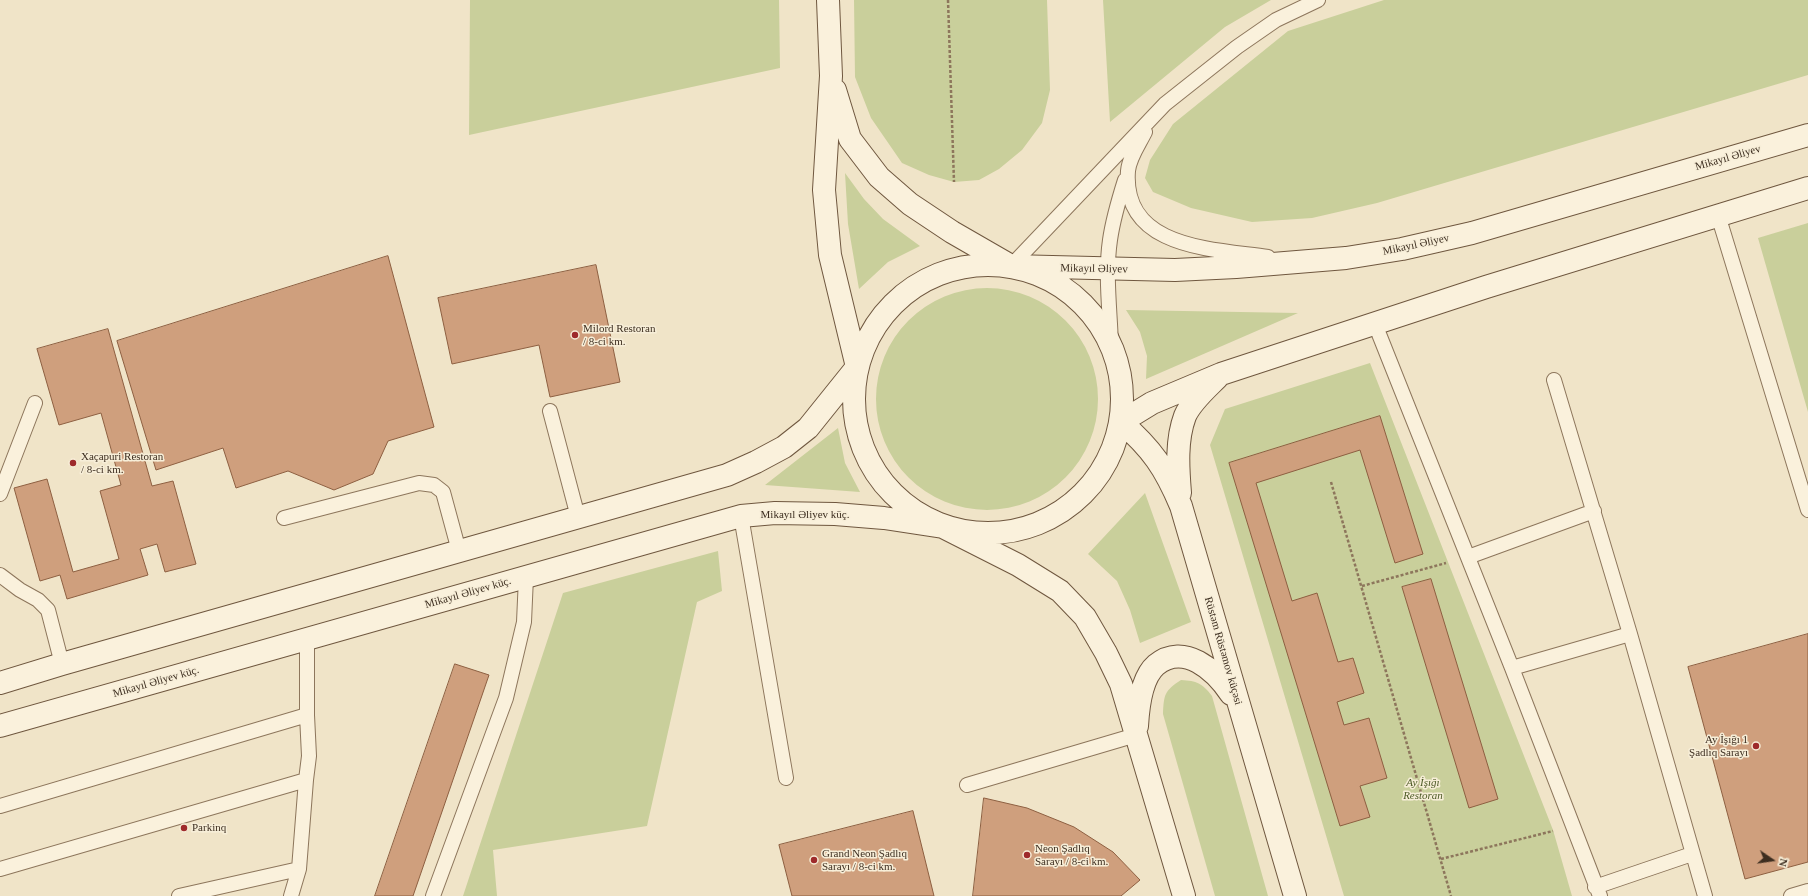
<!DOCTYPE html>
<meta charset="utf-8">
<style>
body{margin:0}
#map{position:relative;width:1808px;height:896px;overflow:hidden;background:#f0e4c8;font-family:"Times New Roman",serif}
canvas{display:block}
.north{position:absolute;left:1752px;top:840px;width:40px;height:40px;-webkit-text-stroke:3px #f7eed8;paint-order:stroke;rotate:103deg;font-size:11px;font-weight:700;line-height:16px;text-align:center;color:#3d2e20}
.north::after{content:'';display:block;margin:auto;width:14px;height:18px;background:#3d2e20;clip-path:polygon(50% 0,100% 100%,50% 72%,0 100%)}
</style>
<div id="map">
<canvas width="1808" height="896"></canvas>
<div class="north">N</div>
</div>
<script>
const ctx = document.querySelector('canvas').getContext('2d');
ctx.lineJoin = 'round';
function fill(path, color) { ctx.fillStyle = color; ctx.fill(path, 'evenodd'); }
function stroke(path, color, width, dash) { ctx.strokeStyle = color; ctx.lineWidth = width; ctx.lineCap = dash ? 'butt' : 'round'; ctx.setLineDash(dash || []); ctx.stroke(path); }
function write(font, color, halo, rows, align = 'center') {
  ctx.font = font + ' "Times New Roman",serif'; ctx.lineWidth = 3; ctx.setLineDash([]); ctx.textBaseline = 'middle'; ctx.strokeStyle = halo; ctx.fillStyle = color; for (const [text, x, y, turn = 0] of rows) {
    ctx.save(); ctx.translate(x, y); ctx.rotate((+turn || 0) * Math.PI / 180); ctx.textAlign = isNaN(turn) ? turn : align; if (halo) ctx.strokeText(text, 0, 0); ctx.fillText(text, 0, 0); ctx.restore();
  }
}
fill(new Path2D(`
 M470,0h309l1,68 -311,67z
 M854,0h193l3,90 -8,33 -20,27 -23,19 -20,11 -25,2 -25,-7 -27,-12 -31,-45 -16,-41z
 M1103,0h168l-46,27 -115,95z
 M1384,0h424v75l-431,128 -65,15 -60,4 -61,-14 -38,-16 -8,-14 5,-18 23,-36 115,-93z
 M845,173l19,26 19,20 37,27 -32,16 -29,27 -11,-65z
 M1808,223v189l-50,-174z
 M876 399a111 111 0 1 1 222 0a111 111 0 1 1-222 0Z
 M1126,310l172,3 -152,66 1,-23 -7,-24z
 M1370,363l183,467 19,66h-228l-134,-451 15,-36z
 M838,428l7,35 15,29 -95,-7z
 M1145,493l46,129 -51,21 -10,-33 -13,-29 -29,-27z
 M718,551l4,40 -25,11 -50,224 -154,24 4,46h-34l100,-303z
 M1181,680c16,1 21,3 31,16l56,200h-53l-52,-182c1,-19 1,-23 18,-34z`), '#c9cf9b');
const building = new Path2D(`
 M388,256l46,171 -46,14 -15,33 -39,16 -46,-19 -52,17 -13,-40 -67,22 -39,-129z
 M596,265l24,117 -70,15 -11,-52 -87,19 -14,-66z
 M108,329l44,157 21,-5 23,83 -31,8 -8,-28 -17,5 8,26 -81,24 -7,-24 -20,6 -26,-93 33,-9 26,93 46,-13 -19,-68 21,-6 -20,-72 -42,12 -22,-76z
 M1380,416l43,138 -28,9 -35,-113 -104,33 36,118 25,-8 21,69 15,-4 11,35 -27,9 7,23 25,-7 18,60 -27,8 10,31 -30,9 -111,-363z
 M1431,579l67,220 -29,9 -67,-221z
 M1808,634v228l-63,17 -57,-212z
 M455,664l34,11 -76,221h-38z
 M984,798l43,10 47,19 39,25 27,28 -19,16h-148z
 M913,811l21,85h-142l-13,-51z`);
fill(building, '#cf9f7d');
stroke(building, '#8d5f41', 1);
const lane = new Path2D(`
 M1145,132c-6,12 -16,26 -17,39 -6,78 86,78 140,86
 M1718,215l90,295
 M1011,266l154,-162 72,-57 39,-27 42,-20
 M1375,324l137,344 88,228
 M1111,345c-1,-34 -6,-71 -1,-105 3,-21 9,-41 15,-60
 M1554,380l76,254 75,262
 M550,411l28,106
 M0,494l35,-91
 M741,516l45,262
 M284,518l135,-35 15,2 9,7 16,59
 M1468,557l126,-46
 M0,575l20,15 18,10 10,10 14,54
 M1512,668l118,-34
 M967,785l169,-50
 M0,806l307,-91
 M0,869l306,-89 3,-24 -2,-41v-76
 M1595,887l97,-33
 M179,896l120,-27
 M291,896l8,-27 7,-89
 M433,896l73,-198 18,-76 2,-45
 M1791,896l17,-5`);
const secondary = new Path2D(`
 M835,90l15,49 29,38 31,27 42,28 59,34 164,4 61,-3 110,-9 56,-9 70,-16 336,-98
 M854 399a134 134 0 1 1 268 0a134 134 0 1 1-268 0Z
 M1180,493c-2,-25 -4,-53 5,-77 6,-14 21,-27 32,-38
 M0,683l62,-19 665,-189 29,-13 28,-15 24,-19 49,-61 -27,-112 -6,-65 7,-114 -3,-76
 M0,726l741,-210 34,-3 60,1 49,4 59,9 75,38 42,26 25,26 21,36 15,31 63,212
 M1137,726c1,-17 4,-48 19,-61 28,-23 59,5 75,29
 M1295,896l-114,-390c-16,-38 -29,-57 -60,-84l31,-19 69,-29 265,-87 322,-99`);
stroke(lane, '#8d765c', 16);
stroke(secondary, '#6f573f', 24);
stroke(new Path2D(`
 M948,0l6,182
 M1331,482l120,414
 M1362,586l84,-23
 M1441,859l112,-28`), '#8d765c', 2.5, [3, 2]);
stroke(lane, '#faf1dc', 14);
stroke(secondary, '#faf1dc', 22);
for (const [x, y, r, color] of [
 [575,335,4,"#9e2a2b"],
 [73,463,4,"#9e2a2b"],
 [1756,746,4,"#9e2a2b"],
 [184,828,4,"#9e2a2b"],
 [1027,855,4,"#9e2a2b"],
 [814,860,4,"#9e2a2b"]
]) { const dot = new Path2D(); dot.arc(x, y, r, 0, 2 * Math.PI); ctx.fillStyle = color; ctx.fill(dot); stroke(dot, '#f7eed8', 1.5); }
write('11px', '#3d2e20', '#f7eed8', [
 ["Mikayıl Əliyev",1728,158,-16],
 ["Mikayıl Əliyev",1416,245,-12],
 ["Mikayıl Əliyev",1094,269,1],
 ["Mikayıl Əliyev küç.",805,515],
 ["Mikayıl Əliyev küç.",468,593,-16],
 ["Rüstəm Rüstəmov küçəsi",1223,651,74],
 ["Mikayıl Əliyev küç.",156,682,-16]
]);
write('11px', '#3d2e20', '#f7eed8', [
 ["Milord Restoran",583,329],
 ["/ 8-ci km.",583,342],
 ["Xaçapuri Restoran",81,457],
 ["/ 8-ci km.",81,470],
 ["Ay İşığı 1",1748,740,"right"],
 ["Şadlıq Sarayı",1748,753,"right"],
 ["Parkinq",192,828],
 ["Neon Şadlıq",1035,849],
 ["Sarayı / 8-ci km.",1035,862],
 ["Grand Neon Şadlıq",822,854],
 ["Sarayı / 8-ci km.",822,867]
], 'left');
write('italic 11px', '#4d5a26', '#f7eed8', [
 ["Ay İşığı",1423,783],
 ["Restoran",1423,796]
]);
</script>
